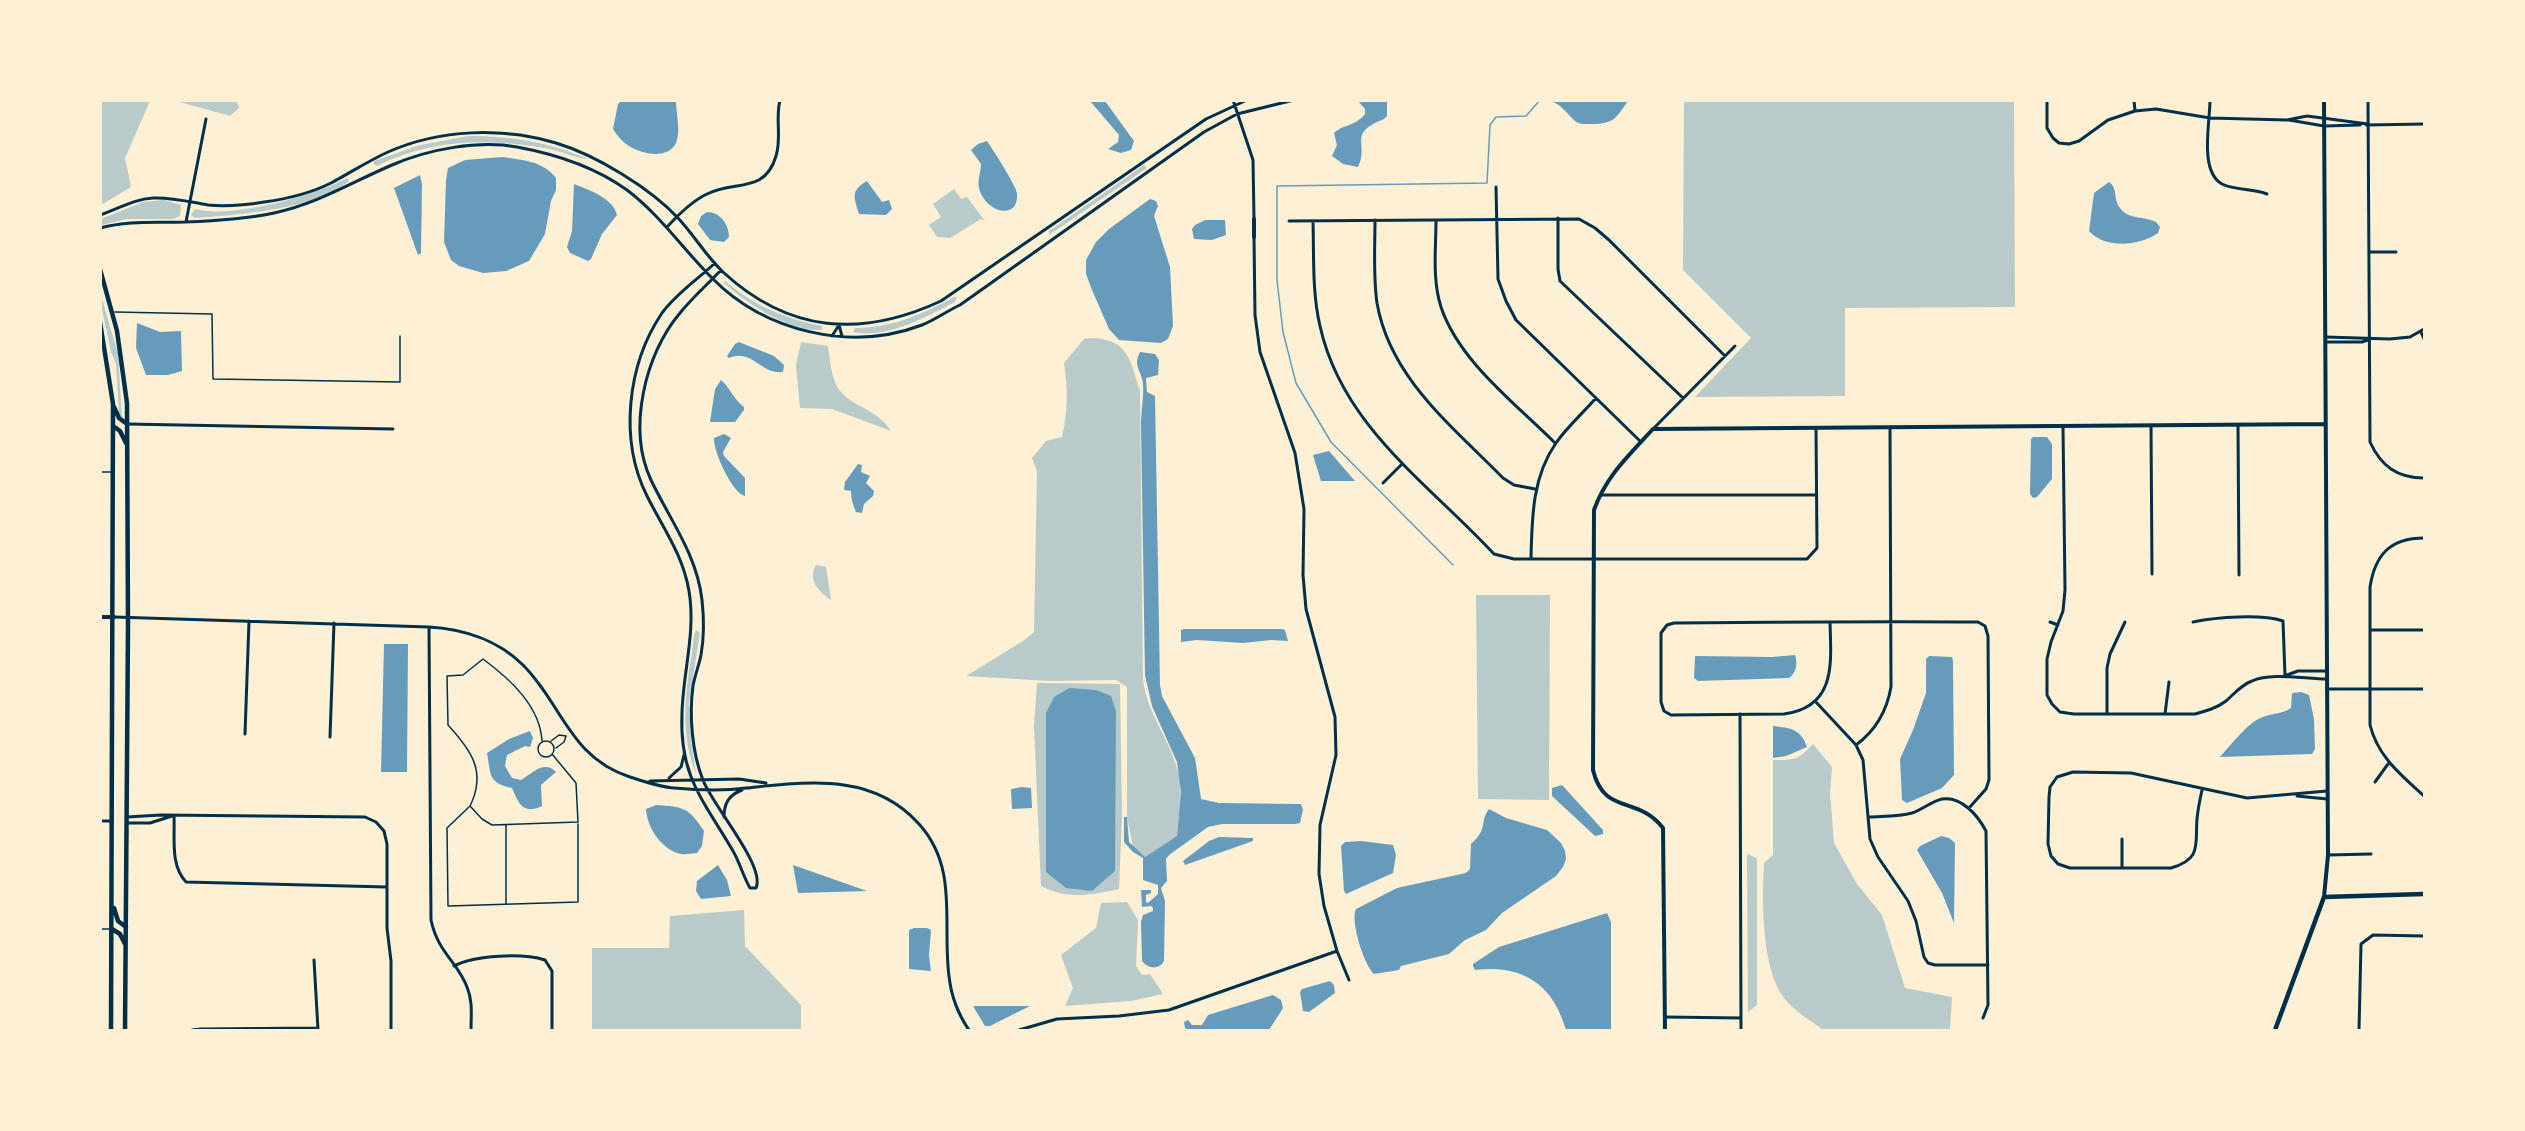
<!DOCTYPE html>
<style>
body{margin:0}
#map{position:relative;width:2525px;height:1131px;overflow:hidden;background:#fdf0d5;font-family:"Fira Sans Condensed",sans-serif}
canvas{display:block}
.frame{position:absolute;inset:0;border:102px solid #fdf0d5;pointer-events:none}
</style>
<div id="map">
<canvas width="2525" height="1131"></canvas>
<div class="frame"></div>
</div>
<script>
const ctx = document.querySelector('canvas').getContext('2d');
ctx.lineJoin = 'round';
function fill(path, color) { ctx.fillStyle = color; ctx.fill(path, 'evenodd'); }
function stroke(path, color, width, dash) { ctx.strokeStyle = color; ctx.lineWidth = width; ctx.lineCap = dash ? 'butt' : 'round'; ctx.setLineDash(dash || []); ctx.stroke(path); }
fill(new Path2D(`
 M100,101h50l-25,57 6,29 -30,18z
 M176,101h61l2,7 -9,8z
 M1684,101h330l1,206 -170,1v88l-150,1 56,-59 -68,-68z
 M469,136c42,0 80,6 119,23 -9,0 -31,-9 -43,-11 -58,-10 -115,-9 -168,18l-3,-2v-3l46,-16z
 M1144,165l3,3 -98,67v-4z
 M347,178l2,3c-30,28 -113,34 -154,37l-4,-3 4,-6c38,10 118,-13 152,-31z
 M954,189l7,10 6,-2 18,24 -4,-2 -31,19 -13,-1 -8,-12 12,-8 -8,-13z
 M164,200l17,5 -1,11 -7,3h-46l-26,6v-6l42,-17z
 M725,281c28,24 61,38 97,45v4c-32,2 -75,-26 -98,-47z
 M100,292l18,62 4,65 -3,-7 -3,-48 -5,-12 -10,-47z
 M954,297h3l-2,5c-27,14 -70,38 -102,30l2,-4c37,0 68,-14 99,-31z
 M1089,338c39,0 41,21 51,53l3,289c4,34 29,62 36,96 4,18 -1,41 -2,60l-32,21 -12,-10 -6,-30v-130l-11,-7 -66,1 -84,-5 57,-35 11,-9 3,-161 -5,-13 14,-17 16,-4c6,-26 6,-47 2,-74l20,-24z
 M801,342l27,4c2,14 3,33 12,45 13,16 37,18 51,40l-59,-22 -32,-1 -4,-43z
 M816,565l10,2 5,33c-12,-8 -24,-20 -15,-35z
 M1476,595h74l-1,205 -71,-1z
 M696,630l4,3 -11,69 2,39 5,32c-16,-36 -11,-83 -4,-120 1,-8 1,-17 4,-23z
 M1037,683l83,1 2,132 -3,73c-28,6 -52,11 -78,-3l-7,-160z
 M1813,744l19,23 -2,26 4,50 23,41 25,31 23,73 47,9 -2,33h-127c-13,-10 -29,-19 -39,-32 -23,-30 -22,-99 -20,-135l9,-8v-95c22,0 25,0 40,-16z
 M1747,854l10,4v147l-9,7z
 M1127,902l11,18 -2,46 6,9 8,-1 13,20 -32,7 -66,5 8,-18 -12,-33 35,-27 5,-25z
 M744,910l1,36 56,59v25h-209v-82h77l1,-32z`), '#b9caca');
fill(new Path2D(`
 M621,101h55c0,12 5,31 0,42 -8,17 -35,11 -47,3 -7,-4 -12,-11 -16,-17l5,-25z
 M1090,101h15l29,40 -3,9 -10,3 -13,-4 10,-7 1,-7z
 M1358,101h29v15l-3,3c-38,15 -14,24 -26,48l-15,-3 -11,-8 5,-11 -3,-12c11,-10 19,-5 31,-19v-5z
 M1549,101h79c-12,17 -14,23 -36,23 -7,0 -13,1 -18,-4 -9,-8 -12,-16 -25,-19z
 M987,141c5,7 30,46 30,53 2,27 -32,19 -38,-6 -2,-7 2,-16 2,-24l-10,-14 7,-6z
 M502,157c20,3 41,4 54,21v12l-5,11 -6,33 -16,27 -23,10 -23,2 -24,-7 -8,-6 -7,-18 2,-62 2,-12 17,-8z
 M420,175l2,9 -1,69 -3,2 -24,-67z
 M867,181l15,21 7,-2 3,9 -6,6 -27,-1c-5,-17 -9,-23 8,-33z
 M2109,182c9,6 4,17 11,26 8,12 25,8 36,14l4,5 -2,6c-18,13 -53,16 -69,-2l5,-38z
 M574,184c15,6 39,14 43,31l-15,19 -11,25 -3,2 -18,-8 -3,-6 5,-16z
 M1150,199l6,2 2,5 -4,10 16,51 3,59 -5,13 -7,4 -42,-3 -10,-11 -17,-39 -6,-16v-14l10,-18 13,-13z
 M707,212c13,0 22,12 22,25l-5,5 -14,-2 -12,-16 3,-8z
 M1205,220h20l1,15 -14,5 -18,-1 -2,-10 3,-4z
 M137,323l23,9 21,-1 1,40 -14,4h-22l-10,-27z
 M739,342l35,14 10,9 -1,7c-22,3 -31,-24 -54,-14l-2,-2 8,-12z
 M1140,352l15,2 4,6 -1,15 -12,3 1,14 8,4 5,289 2,11 33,62 6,41 18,4 77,1h5l2,6 -3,13 -5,1h-73l-14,3 -39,28 -3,4 1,22 -6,7 4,13 -1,60c-5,9 -16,8 -22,0l-1,-39 2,-7 10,-4v-3l-2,-2 -9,1 -1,-17h10v3l-5,2v7l2,1 10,-9v-9l-15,-5v-22l-10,-6 -9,-10v-25h3l2,25 16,15 32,-21 4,-44 -4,-30 -25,-56 -7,-31 -4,-251c0,-12 3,-28 2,-39 0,-13 -11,-18 -3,-33z
 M721,380c8,6 12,19 23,27v3l-9,12h-25l5,-33z
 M724,434l7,4 -8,14 1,4 21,22v18c-13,-3 -32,-45 -31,-58z
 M2033,437h14l5,7v35l-15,18 -4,1 -3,-4 1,-55z
 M1329,451l26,30h-34l-8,-26z
 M858,464l4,1 -1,7 9,4 -4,7 8,8 -1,5 -9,8 -2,9 -6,-1c-3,-7 -5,-13 -5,-21l-7,-1 1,-8z
 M1184,629h98l3,1 3,11 -17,-1 -28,3 -46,-3 -16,2v-12z
 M384,644h24l-1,128h-26z
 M1795,655c3,9 1,18 -6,23l-91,3 -4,-3 1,-22 77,1z
 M1929,656l23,1 1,4 1,114 -12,13 -35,15 -5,-3 -2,-41 13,-29 13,-37v-34z
 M1069,688l27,2 15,6 5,15 -1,160 -23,20 -26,-3 -20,-16v-159l8,-16z
 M2301,692l8,3 5,24 1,30 -3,5 -92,3c10,-11 29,-36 43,-40 10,-4 19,-3 28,-9l1,-15z
 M1773,726c18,2 28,3 34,21l-21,9 -13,2z
 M530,731l3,7 -3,9 -5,-1 -18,9 -2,11 7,12 9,2c12,-7 23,-20 35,-8l-15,13 1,21c-19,9 -23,-2 -30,-18 -24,-5 -21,-13 -25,-35l22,-14z
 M1562,785l41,45v4l-8,2 -43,-40v-8z
 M1022,787l9,1 1,20 -20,1 -1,-20z
 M656,805c28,2 32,2 48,26l-2,15 -5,7c-5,0 -11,2 -16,1 -19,-4 -34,-26 -35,-45z
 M1489,809l17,9 41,12 14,13 4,8 1,8 -3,8 -7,9 -54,37 -16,17 -21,10 -16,14 -48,12 -2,4 -25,4c-10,-9 -24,-53 -18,-65l41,-21 69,-15 4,-4 1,-25c18,-16 8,-22 18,-35z
 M1941,836l8,2 6,5 -1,80 -12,-30 -25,-43 3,-4z
 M1219,837l34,1v3l-68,24 -2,-4 26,-20z
 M1361,841l32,4 3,10 -3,18 -47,21 -2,-3 -3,-45 4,-4z
 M718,865l9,15 4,16 -30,3 -5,-8 1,-10z
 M793,865l74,26 -69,2z
 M1607,913l4,9v108h-45c-13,-46 -44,-66 -91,-60l-2,-4v-2l26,-17z
 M914,928h13l4,2 -2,25 2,16 -22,-2v-39z
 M1330,981l4,4 1,8 -26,19 -6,-1 -3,-19 2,-3z
 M1273,995l8,5 2,8 -14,22h-79l-5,-2 -1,-6 4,-2 4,5h10l6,-10z
 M973,1006h57l-40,20h-5z`), '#669bbc');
stroke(new Path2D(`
 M1453,565l-122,-123 -35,-59 -13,-51 -6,-52v-94l210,-3 3,-58 6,-8 30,-1 14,-16`), '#669bbc', 1.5);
stroke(new Path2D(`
 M115,312l97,2 1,65 187,3v-46
 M100,472h12
 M538 749a8 8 0 1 1 16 0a8 8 0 1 1-16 0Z
 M542,741c-2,-35 -32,-62 -59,-82l-20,16 -16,1 1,49c23,25 39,47 22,81l12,13 10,6 86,-3 -2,-39 -24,-29
 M551,741l8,-6 7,1 -2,6 -8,6
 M469,807l-22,21 1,78 130,-4v-78
 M506,825v79
 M100,929h9`), '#003049', 1.5);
stroke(new Path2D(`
 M1233,100l20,60 1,59
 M2047,100v28l6,10 6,5 10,1 10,-3 29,-21 27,-9 21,-2 54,9 77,2 20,-4 61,8
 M2134,100l1,11
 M2210,100c0,23 -11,71 12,84 14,7 31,4 45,10
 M2368,100l2,342c11,24 27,36 54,36
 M2289,120l35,6 36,-1
 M2366,125l58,-1
 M1496,187l2,92 8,22 10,19 125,122
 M100,215c18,-6 34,-16 53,-17 19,-1 37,4 55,7 18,2 38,0 56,-3 22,-3 47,-9 67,-19 19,-10 37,-22 57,-31 52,-23 114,-25 168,-9 40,12 94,45 122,75 16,17 28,38 45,54 66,61 138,66 218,29l265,-182 41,-19
 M1558,218v51l2,12 123,117
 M1375,220c0,28 -2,56 2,83 13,75 75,123 126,175l11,7 21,4
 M1436,220c0,28 -4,59 5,87 18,54 74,96 114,136
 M1289,221l290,-2 16,9 14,12 116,116
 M1313,221c1,35 -1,71 7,105 22,100 108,157 174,228l20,5h293l10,-11 -1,-120
 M186,222l20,-103
 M668,226c11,-12 24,-25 39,-32 28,-14 58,0 69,-38 6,-18 -1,-37 4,-56
 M100,228c29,-8 56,-5 85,-6 29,-1 61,-3 89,-9 43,-9 78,-31 118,-48 37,-16 86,-25 125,-18 38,7 78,20 110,43 33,25 56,59 85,88 53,54 139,74 210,47 13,-5 25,-14 38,-20l244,-173 33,-18 57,-14
 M1254,237l1,78 5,37 35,101 9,56 -1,66 3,34 29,108 1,38 -16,70 -1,49 5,32 13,45 12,29
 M2369,252h27
 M715,263c-18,17 -38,30 -53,50 -35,52 -43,127 -15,183 16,32 36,59 42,95 7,41 -6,81 -7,122 -3,64 22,88 51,138 7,12 10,25 17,37h6c10,-22 -44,-83 -53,-108 -11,-27 -14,-65 -10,-94 2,-11 6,-21 8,-31 3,-17 3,-37 1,-55 -5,-45 -32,-80 -51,-120 -24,-51 -6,-126 29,-167 12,-15 28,-29 41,-43
 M839,325l3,11
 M2421,332l3,7
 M832,336l7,-11
 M2326,337l64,2 20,-2 14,-8
 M2326,342h36l6,-2
 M127,424l266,5
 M2238,425l1,150
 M2151,426l1,148
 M2063,427l2,163 -2,21 -12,31 -4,17v36l5,9 8,8 14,2h121c11,-3 22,-6 31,-13 8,-7 15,-16 26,-20 19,-9 53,-2 75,-2
 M1653,429l82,-83
 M1383,483l19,-19
 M1601,495h215
 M2424,538c-34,0 -49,17 -54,49v138c8,32 31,50 54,71
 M1531,558c1,-39 1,-81 25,-115 11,-16 27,-30 40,-45
 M114,617l315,10c34,2 69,13 94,38 39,39 47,93 107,112 13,4 30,10 44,11 23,2 49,3 72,0 62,-6 127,-16 173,36 40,44 23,99 30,152 2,19 9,38 20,54
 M1830,622c1,40 7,85 -46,92l-113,1 -7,-4 -3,-9v-69l6,-8 7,-2c101,-1 202,-2 304,-1l7,4 3,10 1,144 -3,9 -17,19
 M2050,622l8,3
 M2193,622c24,-5 68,-8 90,-1l2,55
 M429,627l2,293c7,33 26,41 36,67 6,14 4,29 4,43
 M2370,630h54
 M2287,675l11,-4h29
 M2327,689h97
 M1815,701l41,44 7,15 7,79 8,18 30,44 8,20 8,36 4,6 7,2h53
 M1740,714l1,316
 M2107,714v-46l3,-14 15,-32
 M2165,714l4,-32
 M245,734l4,-113
 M330,737l4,-114
 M1856,745c19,-14 31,-35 35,-58l-1,-260
 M669,778l12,-11 3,-12
 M650,781l89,-2 27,4
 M2375,782l13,-18
 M2202,790c-2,9 -4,19 -5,29 -2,26 5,40 -26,49h-101l-12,-4 -7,-8 -3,-12 1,-47 1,-10 7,-10 16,-5 58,1 116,25 80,-7
 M2297,796l30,3
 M174,816c1,22 -4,49 12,66l201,5
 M127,817l34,-2 204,2 11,5 8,9 3,13v84l4,33v69
 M724,817c0,-14 5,-22 18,-27
 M1869,817c13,-1 29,0 43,-4 10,-3 20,-12 30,-14 20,-3 36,17 44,32l2,174 -5,13
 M100,821h12
 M127,823h23l22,-7
 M2122,839v29
 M2328,855l43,-1
 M314,960l4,70
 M454,966c21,-11 68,-13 91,-6l7,11v59
 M1665,1017l76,1
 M192,1030l9,-1 117,-1
 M1019,1030l38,-11 62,-3 50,-6 168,-59
 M2359,1030l2,-86 12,-9 51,1`), '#003049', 3);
stroke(new Path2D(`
 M1254,219v18
 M100,617h14
 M2324,897l4,-42 -4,-755
 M1665,1030l-2,-202c-25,-33 -59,-12 -70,-58l1,-260c12,-34 35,-55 59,-81l673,-5`), '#003049', 4);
stroke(new Path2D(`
 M2275,1030l49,-133 100,-3`), '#003049', 4.5);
stroke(new Path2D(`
 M100,269l17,62 10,72 1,223 -3,404
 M100,322l13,82 -2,626
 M114,407l5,11 8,6
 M113,426l7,5 6,12
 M114,908l4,13 8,6
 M112,929l8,5 5,10`), '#003049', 4.5);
</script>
